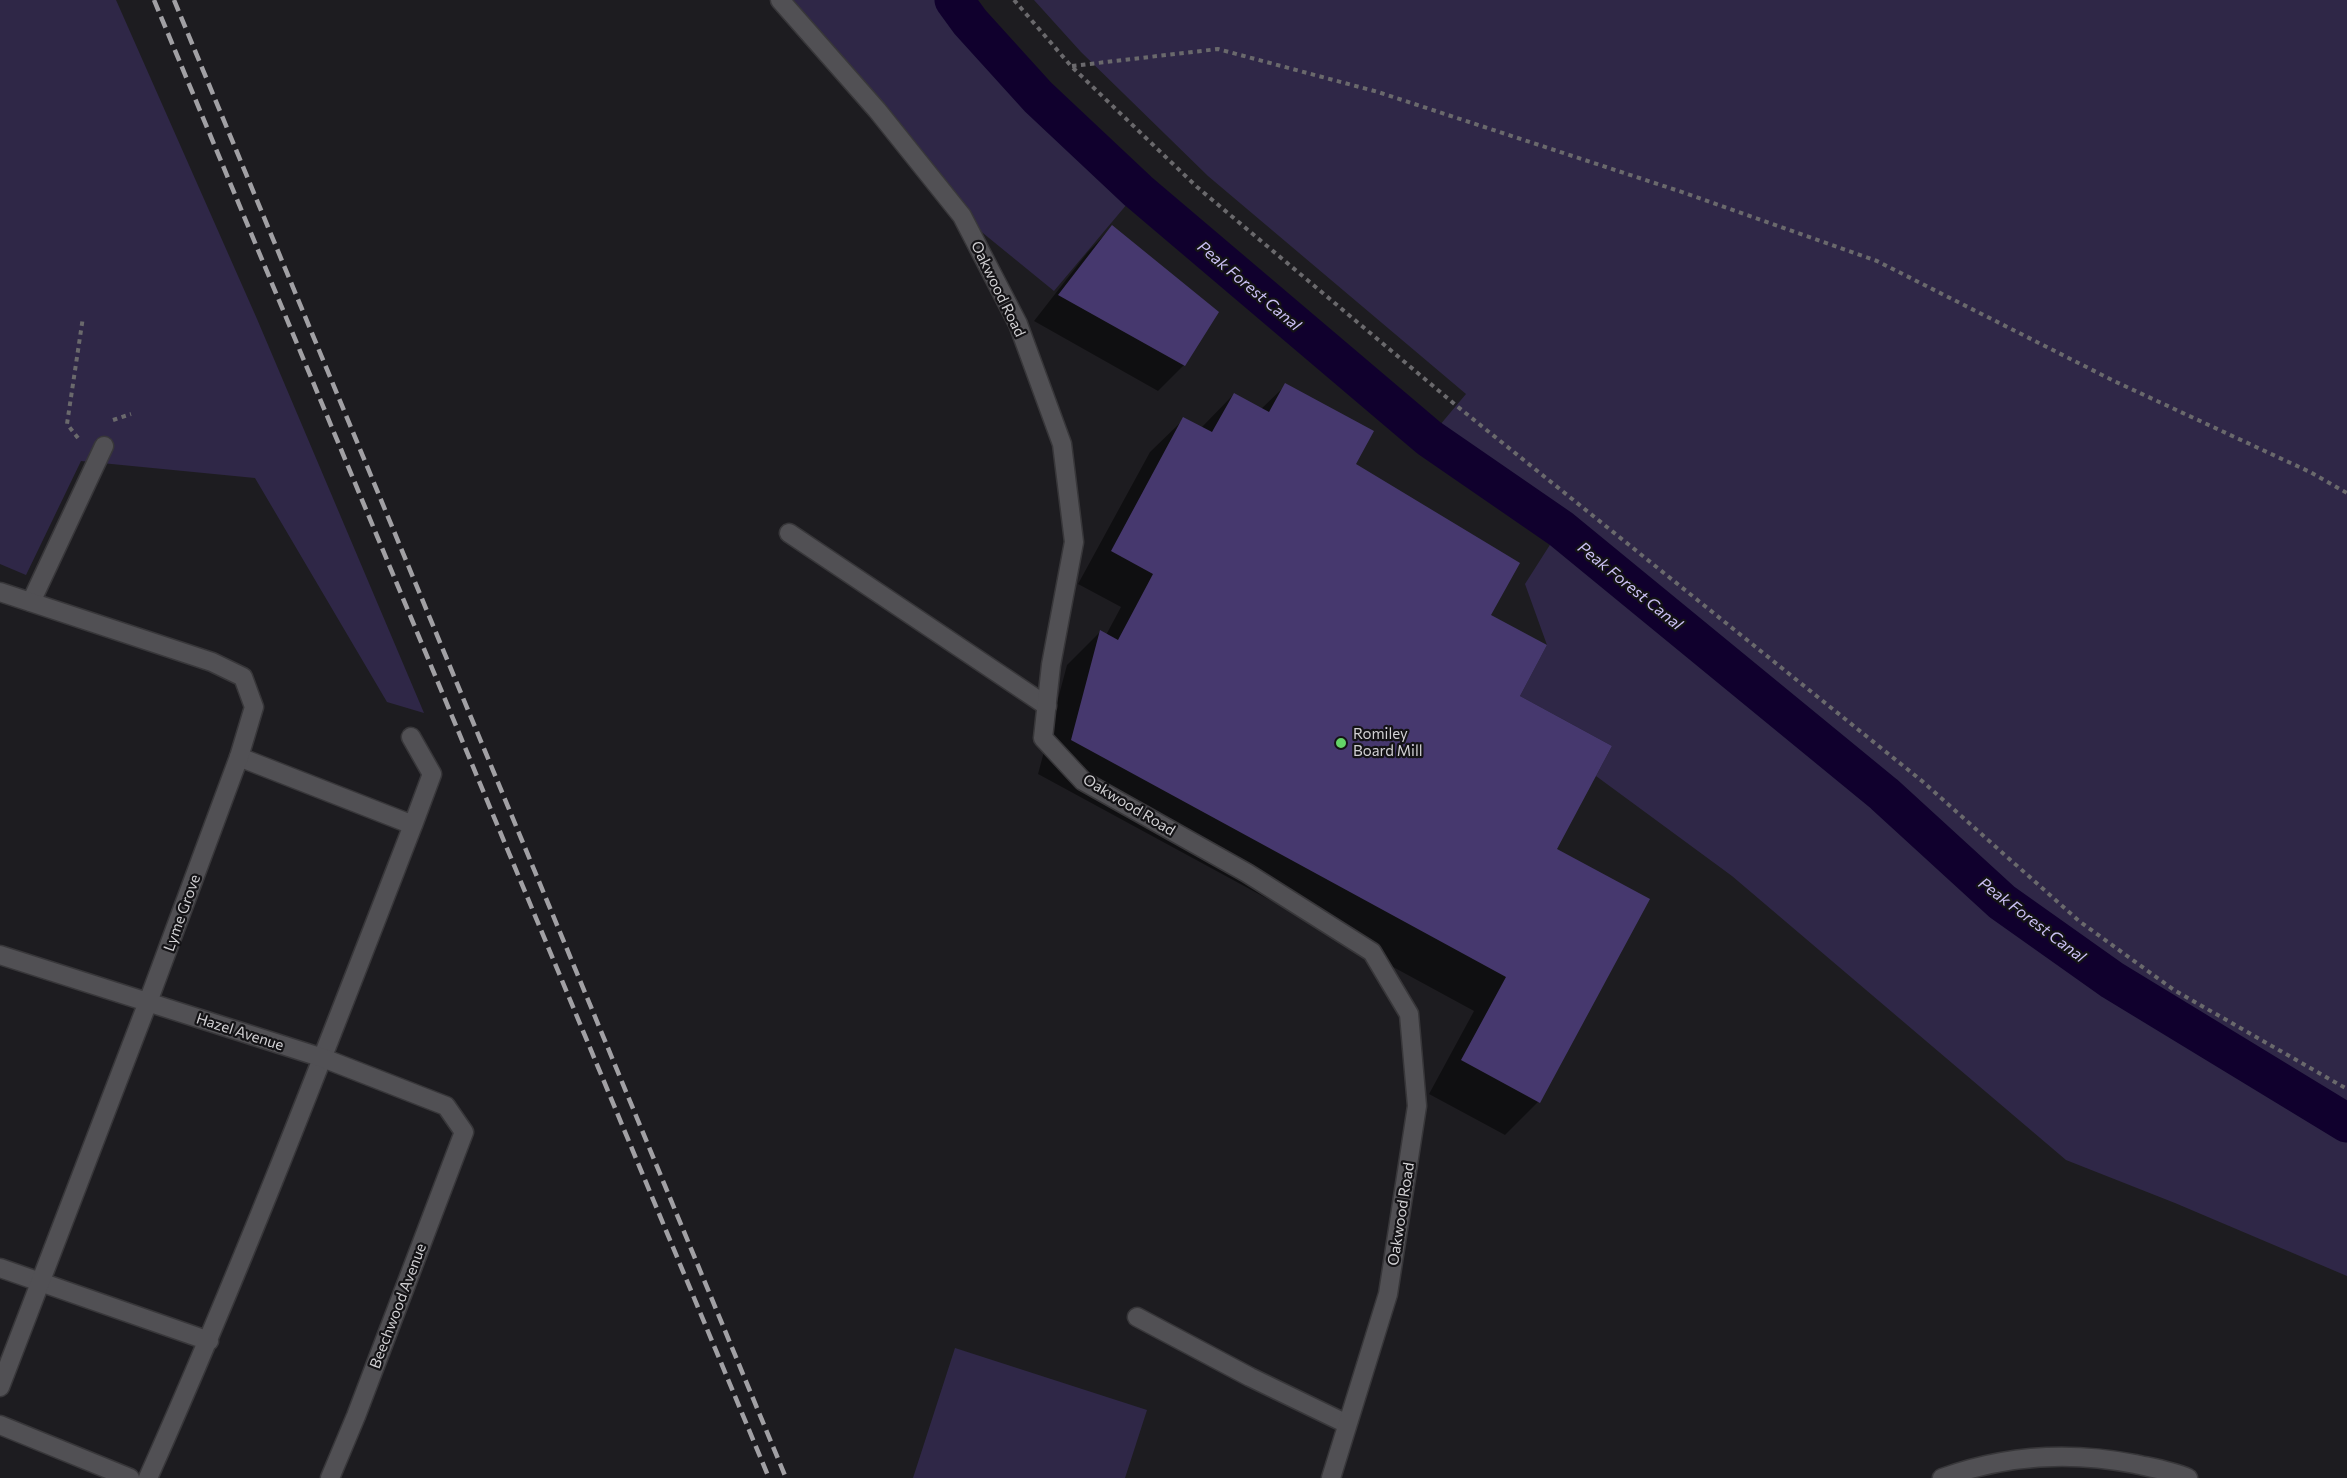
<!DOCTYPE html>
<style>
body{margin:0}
canvas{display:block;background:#1d1c20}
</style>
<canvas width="2347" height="1478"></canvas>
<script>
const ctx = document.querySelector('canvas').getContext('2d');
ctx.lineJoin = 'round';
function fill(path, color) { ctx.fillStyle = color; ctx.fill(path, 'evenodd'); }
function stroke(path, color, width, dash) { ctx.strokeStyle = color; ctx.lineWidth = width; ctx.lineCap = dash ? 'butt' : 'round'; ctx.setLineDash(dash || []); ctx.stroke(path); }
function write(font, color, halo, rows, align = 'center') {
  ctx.font = font + ' Commissioner,sans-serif'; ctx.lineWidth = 4.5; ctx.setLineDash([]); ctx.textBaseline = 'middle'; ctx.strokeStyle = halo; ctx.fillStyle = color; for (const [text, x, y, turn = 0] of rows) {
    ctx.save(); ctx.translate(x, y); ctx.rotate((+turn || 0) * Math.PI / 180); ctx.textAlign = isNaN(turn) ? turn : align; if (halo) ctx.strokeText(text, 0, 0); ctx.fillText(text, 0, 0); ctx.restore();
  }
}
fill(new Path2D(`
 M0,0h116l141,319 167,394 -37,-11 -132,-224 -174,-17 -55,114 -26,-11z
 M780,0h174c53,71 119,131 184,191l-84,100 -92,-75z
 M1034,0h1313v1276l-172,-73 -109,-43 -334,-284 -136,-100 16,-30 -92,-50 27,-51 -22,-61 35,-55 -131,-91 37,-44 -258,-218 -127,-124z
 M955,1348l192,62 -22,68h-212z`), '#2f2747');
fill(new Path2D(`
 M1112,227l105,85 -33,53 -26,26 -124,-70 53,-68z
 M1286,385l203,231 29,80 37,153 93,51 -110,202 -33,33 -76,-41 45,-83 -436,-237 29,-109 33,-33 6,3 15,-28 -43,-23 72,-132 34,-33 17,9 33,-34 27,15z`), '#0007');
stroke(new Path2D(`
 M954,0l16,22 68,75 100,94 291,247 132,91 323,265 118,108 110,78 235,143`), '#10002d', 39);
fill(new Path2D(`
 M1112,225l107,87 -34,54 -127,-71z
 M1285,383l89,48 -18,33 164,99 -29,52 56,30 -27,51 92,50 -55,103 93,50 -110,204 -79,-43 45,-83 -435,-237 29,-110 18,10 35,-66 -42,-23 72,-134 29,15 22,-39 35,19z`), '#46386e');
const service = new Path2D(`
 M789,533l258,173
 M31,602l73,-156
 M411,737l21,37 -19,51
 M0,1268l209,73
 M1137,1317l113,60 97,47
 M0,1425l130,53
 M148,1478c96,-215 180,-434 265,-653l-174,-68`);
const minor = new Path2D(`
 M780,0l97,110 85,106 56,108 44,120 12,98 -23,123 -8,73 40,43 164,92 125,79 37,62 8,92 -29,188 -57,184
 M0,592l212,70 31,15 11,30 -15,50 -91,245 -148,385
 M0,955l323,103 123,48 18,26 -108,284 -26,62
 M1942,1478c63,-23 127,-27 193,-14 18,4 37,7 53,14`);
stroke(service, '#38373a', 21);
stroke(minor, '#38373a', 21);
stroke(new Path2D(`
 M1014,0l57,66 126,121 261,220 464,374 157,140 95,69 173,99
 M1072,66l146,-17 160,43 307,101 192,68 237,120 196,91 37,21
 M113,420l18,-6
 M78,438l-11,-14 16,-107`), '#6a696c', 4, [4.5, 4.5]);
stroke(service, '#515054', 18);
stroke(minor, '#515054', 18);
stroke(new Path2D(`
 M154,0l615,1478
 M174,0l612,1478`), '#a1a0a4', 4.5, [12, 6]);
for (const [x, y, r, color] of [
 [1341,743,6,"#64d467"]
]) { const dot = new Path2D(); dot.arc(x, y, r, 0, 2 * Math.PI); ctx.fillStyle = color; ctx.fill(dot); stroke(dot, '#141316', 2); }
write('15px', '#d2d1d4', '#141316', [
 ["Oakwood Road",998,289,64],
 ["Oakwood Road",1129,805,31],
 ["Lyme Grove",182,913,-70],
 ["Hazel Avenue",240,1032,18],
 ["Oakwood Road",1401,1214,-81],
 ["Beechwood Avenue",398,1306,-69]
]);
write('15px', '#d2d1d4', '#141316', [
 ["Romiley",1353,734],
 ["Board Mill",1353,751]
], 'left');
write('italic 16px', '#cbc1f4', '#141316', [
 ["Peak Forest Canal",1249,286,40],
 ["Peak Forest Canal",1630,586,39],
 ["Peak Forest Canal",2032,920,37]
]);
</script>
